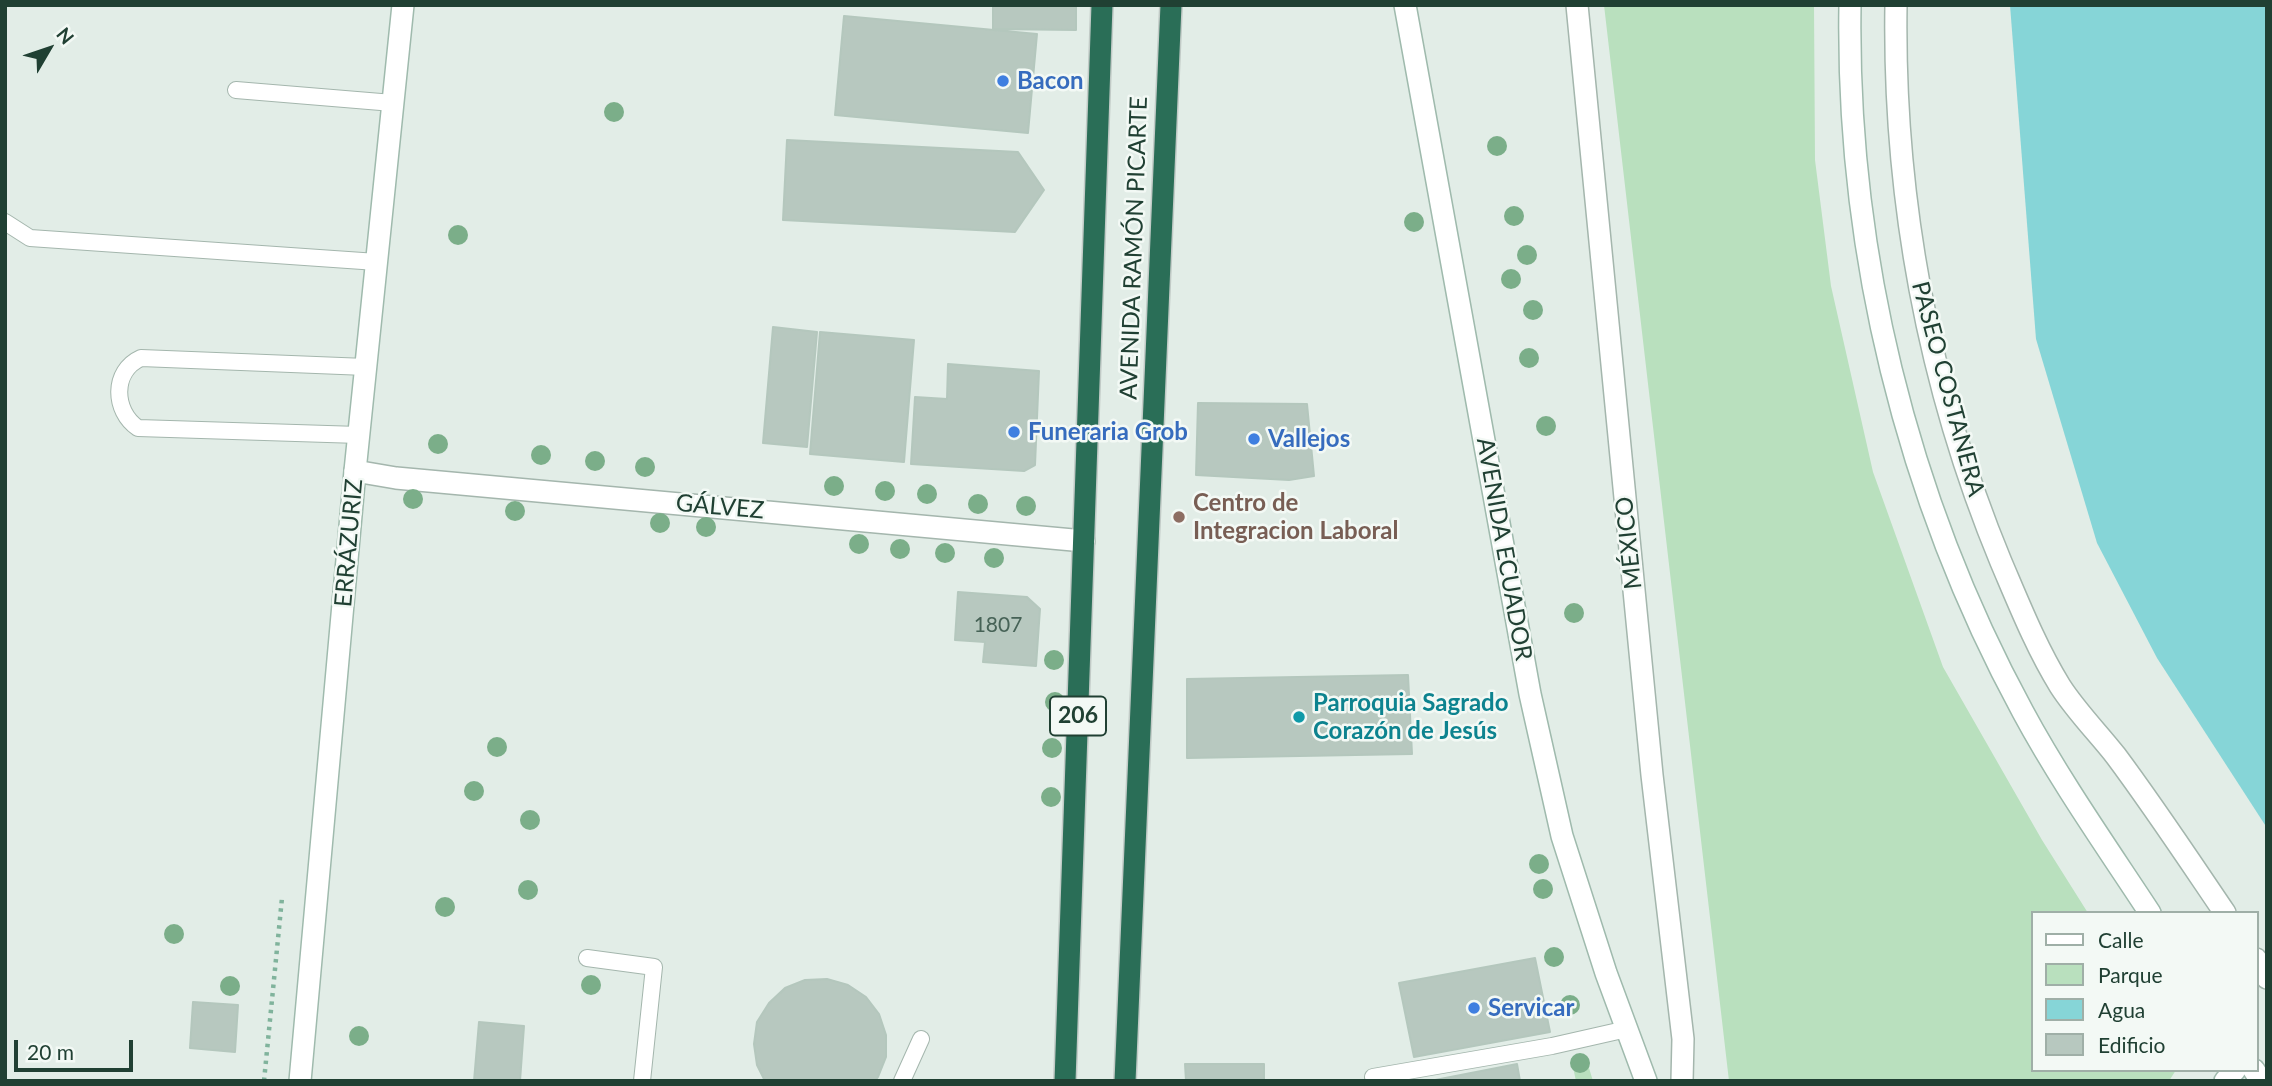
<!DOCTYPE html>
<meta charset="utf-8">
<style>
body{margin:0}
#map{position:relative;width:2272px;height:1086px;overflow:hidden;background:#e2ede7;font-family:Lato,sans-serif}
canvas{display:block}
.frame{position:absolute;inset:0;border:7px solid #204033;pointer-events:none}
.legend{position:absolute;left:2031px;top:911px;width:228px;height:161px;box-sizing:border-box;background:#f3f9f5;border:2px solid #9fafa7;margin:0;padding:9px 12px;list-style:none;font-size:21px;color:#204033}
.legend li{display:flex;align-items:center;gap:14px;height:35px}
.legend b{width:35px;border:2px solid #9fafa7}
.north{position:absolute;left:14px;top:14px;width:70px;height:70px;-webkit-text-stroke:5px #f3f9f5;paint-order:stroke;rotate:51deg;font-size:19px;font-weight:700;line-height:28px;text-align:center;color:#204033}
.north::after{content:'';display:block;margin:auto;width:24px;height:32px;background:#204033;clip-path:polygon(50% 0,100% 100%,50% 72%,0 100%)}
.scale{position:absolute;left:14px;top:1040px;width:119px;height:32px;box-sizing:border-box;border:4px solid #204033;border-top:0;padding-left:9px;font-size:21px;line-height:24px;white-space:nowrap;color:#204033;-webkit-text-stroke:5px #f3f9f5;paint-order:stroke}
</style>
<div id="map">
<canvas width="2272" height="1086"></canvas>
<div class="frame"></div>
<ul class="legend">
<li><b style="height:9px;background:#fff"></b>Calle</li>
<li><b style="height:19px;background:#b9e0be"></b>Parque</li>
<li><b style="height:19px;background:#86d5d7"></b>Agua</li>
<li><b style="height:19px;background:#b7c8bf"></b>Edificio</li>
</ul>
<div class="north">N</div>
<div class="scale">20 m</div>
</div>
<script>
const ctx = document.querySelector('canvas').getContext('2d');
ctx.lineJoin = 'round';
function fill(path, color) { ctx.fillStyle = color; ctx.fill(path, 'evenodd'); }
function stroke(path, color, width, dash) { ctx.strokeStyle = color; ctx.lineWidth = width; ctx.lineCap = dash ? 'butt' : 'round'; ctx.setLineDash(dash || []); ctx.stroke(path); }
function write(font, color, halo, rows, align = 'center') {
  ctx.font = font + ' Lato,sans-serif'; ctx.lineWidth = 5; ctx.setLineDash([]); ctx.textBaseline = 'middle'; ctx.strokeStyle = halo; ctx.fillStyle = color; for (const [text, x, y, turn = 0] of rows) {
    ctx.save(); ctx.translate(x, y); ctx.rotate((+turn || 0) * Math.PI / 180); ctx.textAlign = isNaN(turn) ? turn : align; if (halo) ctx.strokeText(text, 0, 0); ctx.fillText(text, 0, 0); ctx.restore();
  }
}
fill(new Path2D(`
 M1604,5h210l1,155 16,126 42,186 70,195 99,173 46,73h-56v157h144l-7,11h-440z
 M1585,1055l8,26h-17l-5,-23z`), '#b9e0be');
fill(new Path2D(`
 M2010,5h257v823l-110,-170 -60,-115 -61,-204z`), '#86d5d7');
const building = new Path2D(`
 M993,5h83v25l-83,-1z
 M844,16l193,18 -9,99 -193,-18z
 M787,140l231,12 26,38 -29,42 -232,-12z
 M773,327l44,5 -10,115 -44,-4z
 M820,332l94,8 -10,122 -94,-8z
 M948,364l91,7 -4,94 -11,6 -113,-7 4,-67 32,2z
 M1198,403l109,1 7,72 -25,4 -93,-5z
 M958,592l69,5 13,12 -4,57 -53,-4 2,-20 -30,-2z
 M1408,675l4,79 -225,4v-79z
 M1535,958l15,74 -136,25 -15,-74z
 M827,979l21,6 18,12 13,17 7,21v22l-8,20 -3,4h-110l-8,-16 -3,-21 3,-22 12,-19 16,-15 20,-8z
 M193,1002l45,3 -3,47 -45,-4z
 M479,1022l45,4 -4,55h-46z
 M1185,1064h79v17h-78z
 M1517,1064l3,17h-90z`);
fill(building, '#b7c8bf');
stroke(building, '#b4c7bd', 2);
const lane = new Path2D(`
 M236,90l157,13
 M5,222l25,16 347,24
 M359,435l-221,-7c-25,-17 -26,-57 3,-70l225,9
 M587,958l67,9 -12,114
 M1373,1077l179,-31 75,-17
 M902,1081l19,-42`);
const street = new Path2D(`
 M1577,5l75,770 31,264 -1,42
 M1896,5c-3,191 32,381 105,557 18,42 35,85 59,124 16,25 38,47 56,70 38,51 73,104 109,157
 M355,471l41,7 688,63
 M2256,959l11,19`);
const secondary = new Path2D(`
 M1405,5l125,689 32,142 44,137 40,108
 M1850,5c-4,244 56,492 173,707 36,67 85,137 127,201
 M2254,1070l7,11
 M300,1081l55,-610 48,-466
 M2225,1081l10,-11`);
const highway = new Path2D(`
 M1065,1081l37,-1076
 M1125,1081l46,-1076`);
stroke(lane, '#a4b6ad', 18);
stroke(street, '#a4b6ad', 24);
stroke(secondary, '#9fbaad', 24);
stroke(highway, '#c1cac6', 24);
stroke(new Path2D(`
 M264,1081l18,-183`), '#80b39c', 4.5, [3.5, 5]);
stroke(lane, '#fff', 16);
stroke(street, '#fff', 21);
stroke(secondary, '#fff', 21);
stroke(highway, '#2a6e57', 21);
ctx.fillStyle = '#7bae89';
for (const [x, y] of [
 [614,112],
 [1497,146],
 [1514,216],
 [1414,222],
 [458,235],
 [1527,255],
 [1511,279],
 [1533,310],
 [1529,358],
 [1546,426],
 [438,444],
 [541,455],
 [595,461],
 [645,467],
 [834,486],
 [885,491],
 [927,494],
 [413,499],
 [978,504],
 [1026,506],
 [515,511],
 [660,523],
 [706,527],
 [859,544],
 [900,549],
 [945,553],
 [994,558],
 [1574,613],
 [1054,660],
 [1055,702],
 [497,747],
 [1052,748],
 [474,791],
 [1051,797],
 [530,820],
 [1539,864],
 [1543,889],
 [528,890],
 [445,907],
 [174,934],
 [1554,957],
 [591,985],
 [230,986],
 [1570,1005],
 [359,1036],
 [1580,1063]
]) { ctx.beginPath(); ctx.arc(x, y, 10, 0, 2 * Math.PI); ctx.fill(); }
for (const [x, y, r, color] of [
 [1003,81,7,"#3f7fe0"],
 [1014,432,7,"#3f7fe0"],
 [1254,439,7,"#3f7fe0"],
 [1179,517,7,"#8d6e63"],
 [1299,717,7,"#0f9aa8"],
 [1474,1008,7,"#3f7fe0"]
]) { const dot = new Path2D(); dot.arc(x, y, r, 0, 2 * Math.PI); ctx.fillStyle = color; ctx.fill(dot); stroke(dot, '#f3f9f5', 2.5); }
write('21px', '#466256', null, [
 ["1807",998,625]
]);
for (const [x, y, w] of [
 [1078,716,56]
]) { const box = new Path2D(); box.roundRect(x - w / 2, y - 19.5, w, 39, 5); ctx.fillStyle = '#f3f9f5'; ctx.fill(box); stroke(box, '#204033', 2); }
write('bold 23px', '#204033', null, [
 ["206",1078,716]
]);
write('bold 24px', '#366cbe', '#f3f9f5', [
 ["Bacon",1017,81],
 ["Funeraria Grob",1028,432],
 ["Vallejos",1268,439],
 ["Servicar",1488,1008]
], 'left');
write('24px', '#204033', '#f3f9f5', [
 ["AVENIDA RAMÓN PICARTE",1134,248,-88],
 ["PASEO COSTANERA",1948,389,75],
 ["GÁLVEZ",720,507,5],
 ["ERRÁZURIZ",349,543,-85],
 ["MÉXICO",1629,543,-96],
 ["AVENIDA ECUADOR",1504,549,80]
]);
write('bold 24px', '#785e54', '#f3f9f5', [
 ["Centro de",1193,503],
 ["Integracion Laboral",1193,531]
], 'left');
write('bold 24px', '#0d838f', '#f3f9f5', [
 ["Parroquia Sagrado",1313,703],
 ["Corazón de Jesús",1313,731]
], 'left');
</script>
